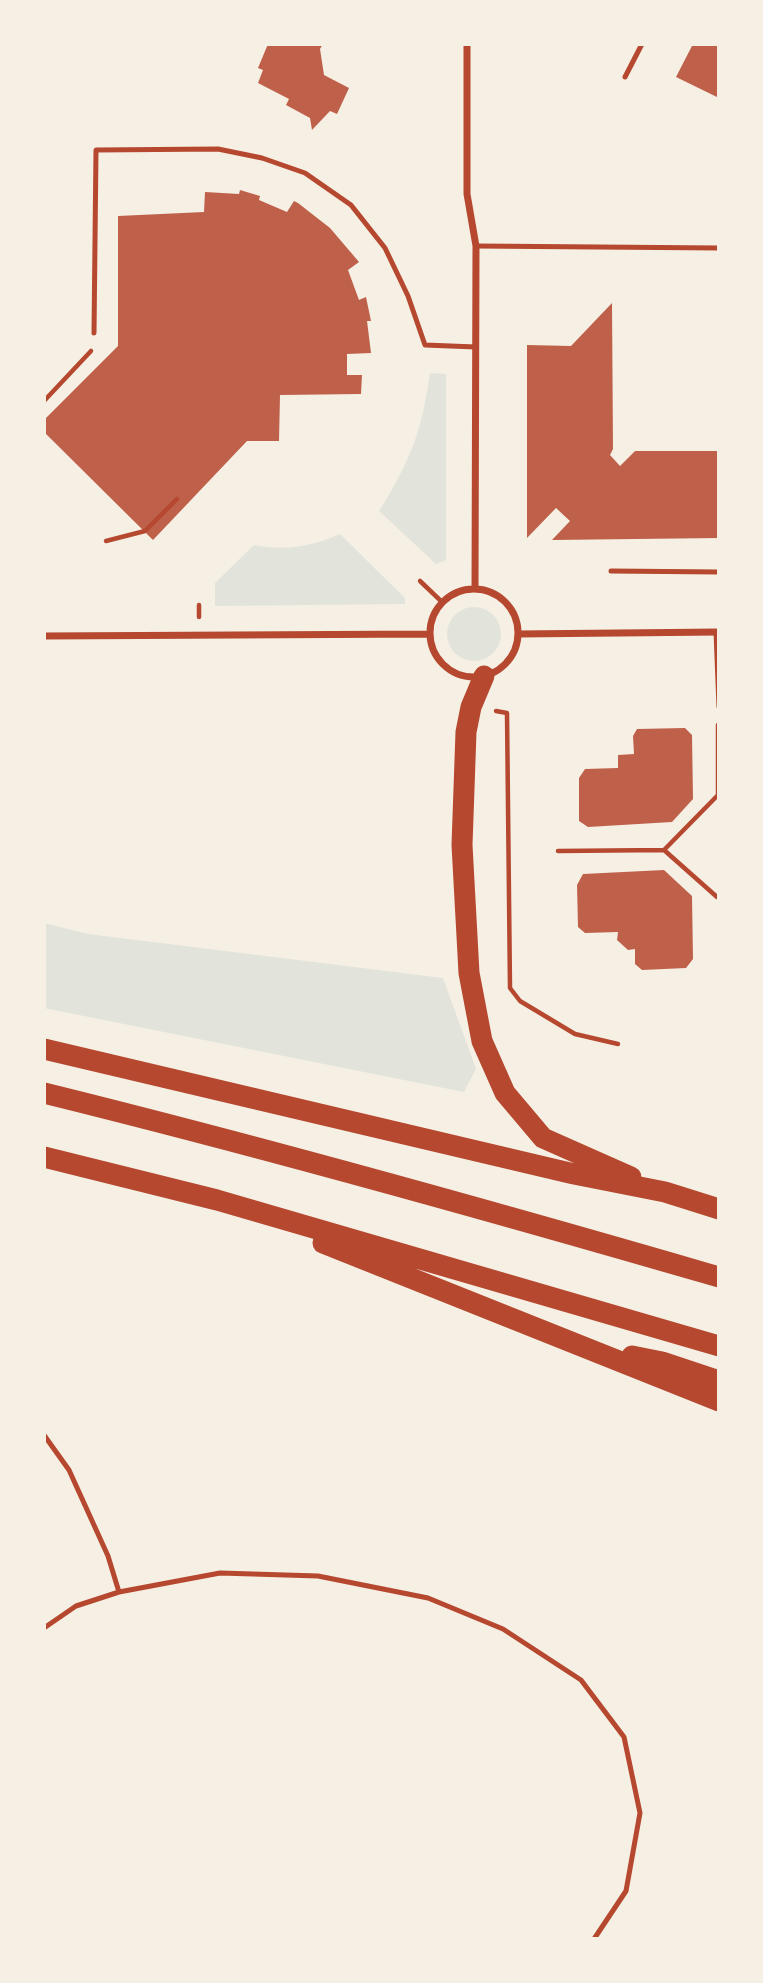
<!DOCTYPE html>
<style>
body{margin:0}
#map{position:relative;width:763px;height:1983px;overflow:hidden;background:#f6efe4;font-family:"Open Sans",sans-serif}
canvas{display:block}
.frame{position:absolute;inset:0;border:46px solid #f6efe4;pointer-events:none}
</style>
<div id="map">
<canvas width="763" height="1983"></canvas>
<div class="frame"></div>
</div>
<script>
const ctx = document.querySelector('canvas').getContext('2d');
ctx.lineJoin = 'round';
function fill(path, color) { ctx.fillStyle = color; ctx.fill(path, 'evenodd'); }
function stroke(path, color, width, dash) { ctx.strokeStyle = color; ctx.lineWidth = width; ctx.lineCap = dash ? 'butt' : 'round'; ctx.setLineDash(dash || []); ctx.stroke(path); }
fill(new Path2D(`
 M430,373l16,1v186l-10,4 -57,-53c31,-49 43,-80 51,-138z
 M340,534l65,64v6l-190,2v-23l39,-38c31,6 57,2 86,-11z
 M447 634a27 27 0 1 1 54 0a27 27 0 1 1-54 0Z
 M44,923l44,11 355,44 33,91 -12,23 -420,-84z`), '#e2e4dc');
fill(new Path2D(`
 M268,44h55l-3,5 4,26 25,13 -12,26 -7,-3 -18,19 -2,-12 -24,-13 3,-6 -31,-16 5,-13 -5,-2z
 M693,44h26v54l-43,-21z
 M240,190l20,6 -1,4 28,12 7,-11 4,2 32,25 29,34 -11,8 11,30 7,-3 5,24h-4l4,32 -24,1v21h15l-1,19 -81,1 -1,46h-32l-94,99 -109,-108v-12l74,-74v-130l86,-4 1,-20 34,2z
 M612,303l1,146 -3,6 10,11 15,-15h84v87l-167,2 18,-19 -14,-13 -29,30v-193l44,1z
 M685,728l7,7 1,64 -21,23 -84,5 -9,-6v-43l6,-9 33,-1v-13l16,-1 -1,-18 4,-7z
 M664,870l28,26 1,63 -7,9 -44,2 -7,-6v-15l-7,1 -11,-10 1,-8 -33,1 -7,-6 -1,-42 6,-11z`), '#bf614a');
stroke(new Path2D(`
 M44,401l47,-50
 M106,541l39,-10 32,-32
 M420,581l22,21
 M199,605v12
 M496,711l11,2 3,275 10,13 55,33 43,10
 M664,850l53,47 2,-2
 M558,851l106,-1 54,-55v-70`), '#b5482f', 4.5);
stroke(new Path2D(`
 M625,77l17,-33
 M476,246l243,2
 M94,333l2,-183 122,-1 44,9 43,15 46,32 34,43 23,48 17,49 51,2
 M611,571l108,1
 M716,632l3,75
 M44,1435l25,35 39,86 11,36
 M44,1628l32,-22 43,-14 101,-19 98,3 110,22 75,31 78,51 43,57 16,76 -14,78 -32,48`), '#b5482f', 5);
stroke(new Path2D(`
 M467,44v150l9,52 -1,343
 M430 633a44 44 0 1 1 88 0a44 44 0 1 1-88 0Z
 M518,634l201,-2
 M44,636l385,-2`), '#b5482f', 7);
stroke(new Path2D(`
 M484,676l-13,31 -5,25 -4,113 7,128 13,68 23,52 38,45 88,39
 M44,1049l530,125 91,18 54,17
 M44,1093c227,56 451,119 675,184
 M44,1157l173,43 502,146
 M323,1243l396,158
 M632,1356l30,6 57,19`), '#b5482f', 21);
</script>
